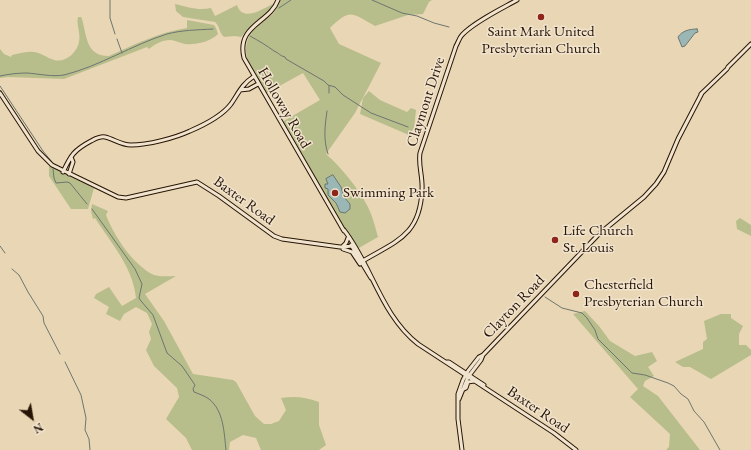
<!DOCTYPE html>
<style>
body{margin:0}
#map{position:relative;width:751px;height:450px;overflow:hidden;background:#e9d6b4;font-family:"EB Garamond",serif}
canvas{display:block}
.north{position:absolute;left:12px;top:398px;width:40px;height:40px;-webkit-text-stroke:3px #f1e4ce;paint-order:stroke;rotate:149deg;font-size:11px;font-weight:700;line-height:16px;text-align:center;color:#271405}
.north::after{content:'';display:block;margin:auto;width:14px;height:18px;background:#271405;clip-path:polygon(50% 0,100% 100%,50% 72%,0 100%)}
</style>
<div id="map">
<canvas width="751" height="450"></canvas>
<div class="north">N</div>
</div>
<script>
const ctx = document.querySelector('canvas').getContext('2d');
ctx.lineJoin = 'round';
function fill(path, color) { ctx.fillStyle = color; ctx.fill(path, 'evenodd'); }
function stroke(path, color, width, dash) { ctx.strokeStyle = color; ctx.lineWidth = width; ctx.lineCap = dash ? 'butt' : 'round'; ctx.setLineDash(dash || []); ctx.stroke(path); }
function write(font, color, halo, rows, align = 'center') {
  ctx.font = font + ' "EB Garamond",serif'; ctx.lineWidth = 3; ctx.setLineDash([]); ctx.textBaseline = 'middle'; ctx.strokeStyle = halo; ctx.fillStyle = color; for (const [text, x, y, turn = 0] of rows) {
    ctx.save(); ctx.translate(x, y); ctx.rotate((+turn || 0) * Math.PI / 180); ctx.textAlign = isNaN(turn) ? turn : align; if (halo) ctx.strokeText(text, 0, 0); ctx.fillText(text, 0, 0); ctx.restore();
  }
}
fill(new Path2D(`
 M280,0h152l-3,2 -6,12 -15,1 -33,11c-22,-12 -24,-19 -45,2l9,16 42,19 -26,50 -29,41c16,14 32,34 42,53 5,10 7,20 10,30l-21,12 -75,-127 38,-22 -17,-27 -38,21c-12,-22 -32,-47 -7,-68 5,-5 10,-8 15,-12z
 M277,2l-11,14 -13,8 -12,13 -6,-1 -11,1c-5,-4 -4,-11 -9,-15l-32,-5 -7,-6 -1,-7c13,3 23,7 36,4l4,8 22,-11c6,19 28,2 40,-3z
 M78,17h3l1,2c5,18 4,37 27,37 25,-11 50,-24 78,-28v-8l27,5 2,3 2,6c-8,8 -22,11 -33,10 -5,-1 -10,-4 -15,-4 -8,0 -15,4 -21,9l-2,-2 -83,32 -56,-2 -8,1v-29l4,5 7,3 1,-2c6,-1 15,-4 21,-3 7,0 14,6 21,8 11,3 23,-7 25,-18 2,-9 -3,-17 -1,-25z
 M369,91l11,9 27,12 4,-4 5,2 -2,18 -5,7 -49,-21 3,-16z
 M49,166l45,22 -6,21h-17l-22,-33z
 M92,204l16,7 -2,4c8,21 27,50 48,60 6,2 15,1 22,1l-31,18 19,27 29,53 40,6 3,2 19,34 9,8h7l8,-3 7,-11 -5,-12c14,-2 24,-1 38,4v23l7,20 -7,5h-58l-5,-12 -13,-3 -13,7 -1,8h-37l-6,-12 -20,-19 13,-22 -2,-9 -23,-22 -8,-16 5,-11 -2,-7 3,-8 -5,-11 -11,-6 -12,7 -4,7 -14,-7 3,-7 -15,-9 2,-4 13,-7 13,19 14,-8c-3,-31 -25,-55 -41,-80l-2,1 -2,-8z
 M740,218l11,7v11l-14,-7 -1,-8z
 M585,311l14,15 11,15 25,15 17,-4 5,9 -9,6 6,9 -9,5 -2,5 15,10 42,54h-34l3,-3 1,-13 -40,-37 8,-8 -65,-75z
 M721,314h10v4l12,8 -4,8v11h7l5,5v5l-40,24 -21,-12h-7l-8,-5 28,-13v-7l4,-3 -3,-18z`), '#b8bd8c');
const water = new Path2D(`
 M697,29l1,3 -3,1 -10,13 -3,1 -4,-10c4,-6 11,-8 19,-8z
 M333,175l8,12 3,10 6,7v5l-5,4 -5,-1 -4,-9 -8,-8v-6l-3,-1v-4h3l-2,-5z`);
fill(water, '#9ab7b6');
stroke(water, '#6c766f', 1);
stroke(new Path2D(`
 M110,0v18l5,16
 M372,0l30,13 15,3 17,7 15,4
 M279,8l12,-8
 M250,36c9,5 16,9 24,15 5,2 6,5 11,6l1,2 38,22 4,4 7,2 8,8 28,18 37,14
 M117,39l5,14
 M0,76c9,-2 18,-3 27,-3 13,1 25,4 37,2 36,-9 68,-30 103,-41 15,-4 30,-4 46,-5
 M0,86l43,65 9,11
 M329,93v-7
 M327,111c-2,15 -4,28 1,43
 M53,169l1,9 2,5 11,-1 3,1 17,21
 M92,209l43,60 7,15 -3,14 2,3 12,14 14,38 15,13 13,19 -2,4 1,3c5,2 11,4 15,7 15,12 15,34 17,51
 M0,246l5,7
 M12,269l7,6 9,17 15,24 1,7 16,31
 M545,297l17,11 20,5 5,5 8,12 3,9 34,34 13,2 23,8 6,3 7,8 7,5 6,12 10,11 16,28
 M65,362l16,33 5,23 -1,12 4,9 1,11`), '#6c766f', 1);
const secondary = new Path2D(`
 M278,0c-8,23 -42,25 -34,58l100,173
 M728,67l23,-23
 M240,90l9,-1 9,-5
 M0,93l38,58 14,14 66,32 8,1 71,-16 22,14 55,40 8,3 58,8 14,-1
 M701,94l26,-25 1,-2
 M63,172c8,-17 11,-22 28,-31 4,-2 9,-5 14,-4 9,2 16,8 26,8 17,0 44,-7 59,-14 14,-6 32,-15 41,-27 7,-10 11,-20 22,-27
 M69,174l4,-12 -2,-5
 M344,230c28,36 37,85 74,114l136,89 22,17
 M351,245l20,33
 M343,246l3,-3 2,-5
 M343,249l9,3 8,12
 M361,262c35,-21 59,-26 61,-72 1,-13 -4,-25 -2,-37l36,-107c2,-3 3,-8 6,-11 12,-13 39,-26 55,-35
 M447,362h2l35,23
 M462,390l4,-2 2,-6 6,-1
 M459,399l9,-22 13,-17 2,-5
 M462,450l-4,-31v-25l5,-14 5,-9 11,-14 4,-2 116,-121 45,-37 12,-13 8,-12 14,-33 24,-46`);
stroke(secondary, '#271405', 5);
stroke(secondary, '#f1e4ce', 3);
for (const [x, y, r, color] of [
 [541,17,4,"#8f2418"],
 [335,193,4,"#8f2418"],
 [555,240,4,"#8f2418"],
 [576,294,4,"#8f2418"]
]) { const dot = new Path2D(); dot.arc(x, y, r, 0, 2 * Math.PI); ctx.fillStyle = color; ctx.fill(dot); stroke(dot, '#f1e4ce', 1.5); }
write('15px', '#271405', '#f1e4ce', [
 ["Saint Mark United",541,32,"center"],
 ["Presbyterian Church",541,49,"center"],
 ["Swimming Park",343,193],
 ["Life Church",563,231],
 ["St. Louis",563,248],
 ["Chesterfield",584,285],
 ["Presbyterian Church",584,302]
], 'left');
write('15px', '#271405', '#f1e4ce', [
 ["Claymont Drive",426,102,-72],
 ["Holloway Road",284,108,60],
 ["Baxter Road",244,201,36],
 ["Clayton Road",514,307,-46],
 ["Baxter Road",538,410,34]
]);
</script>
